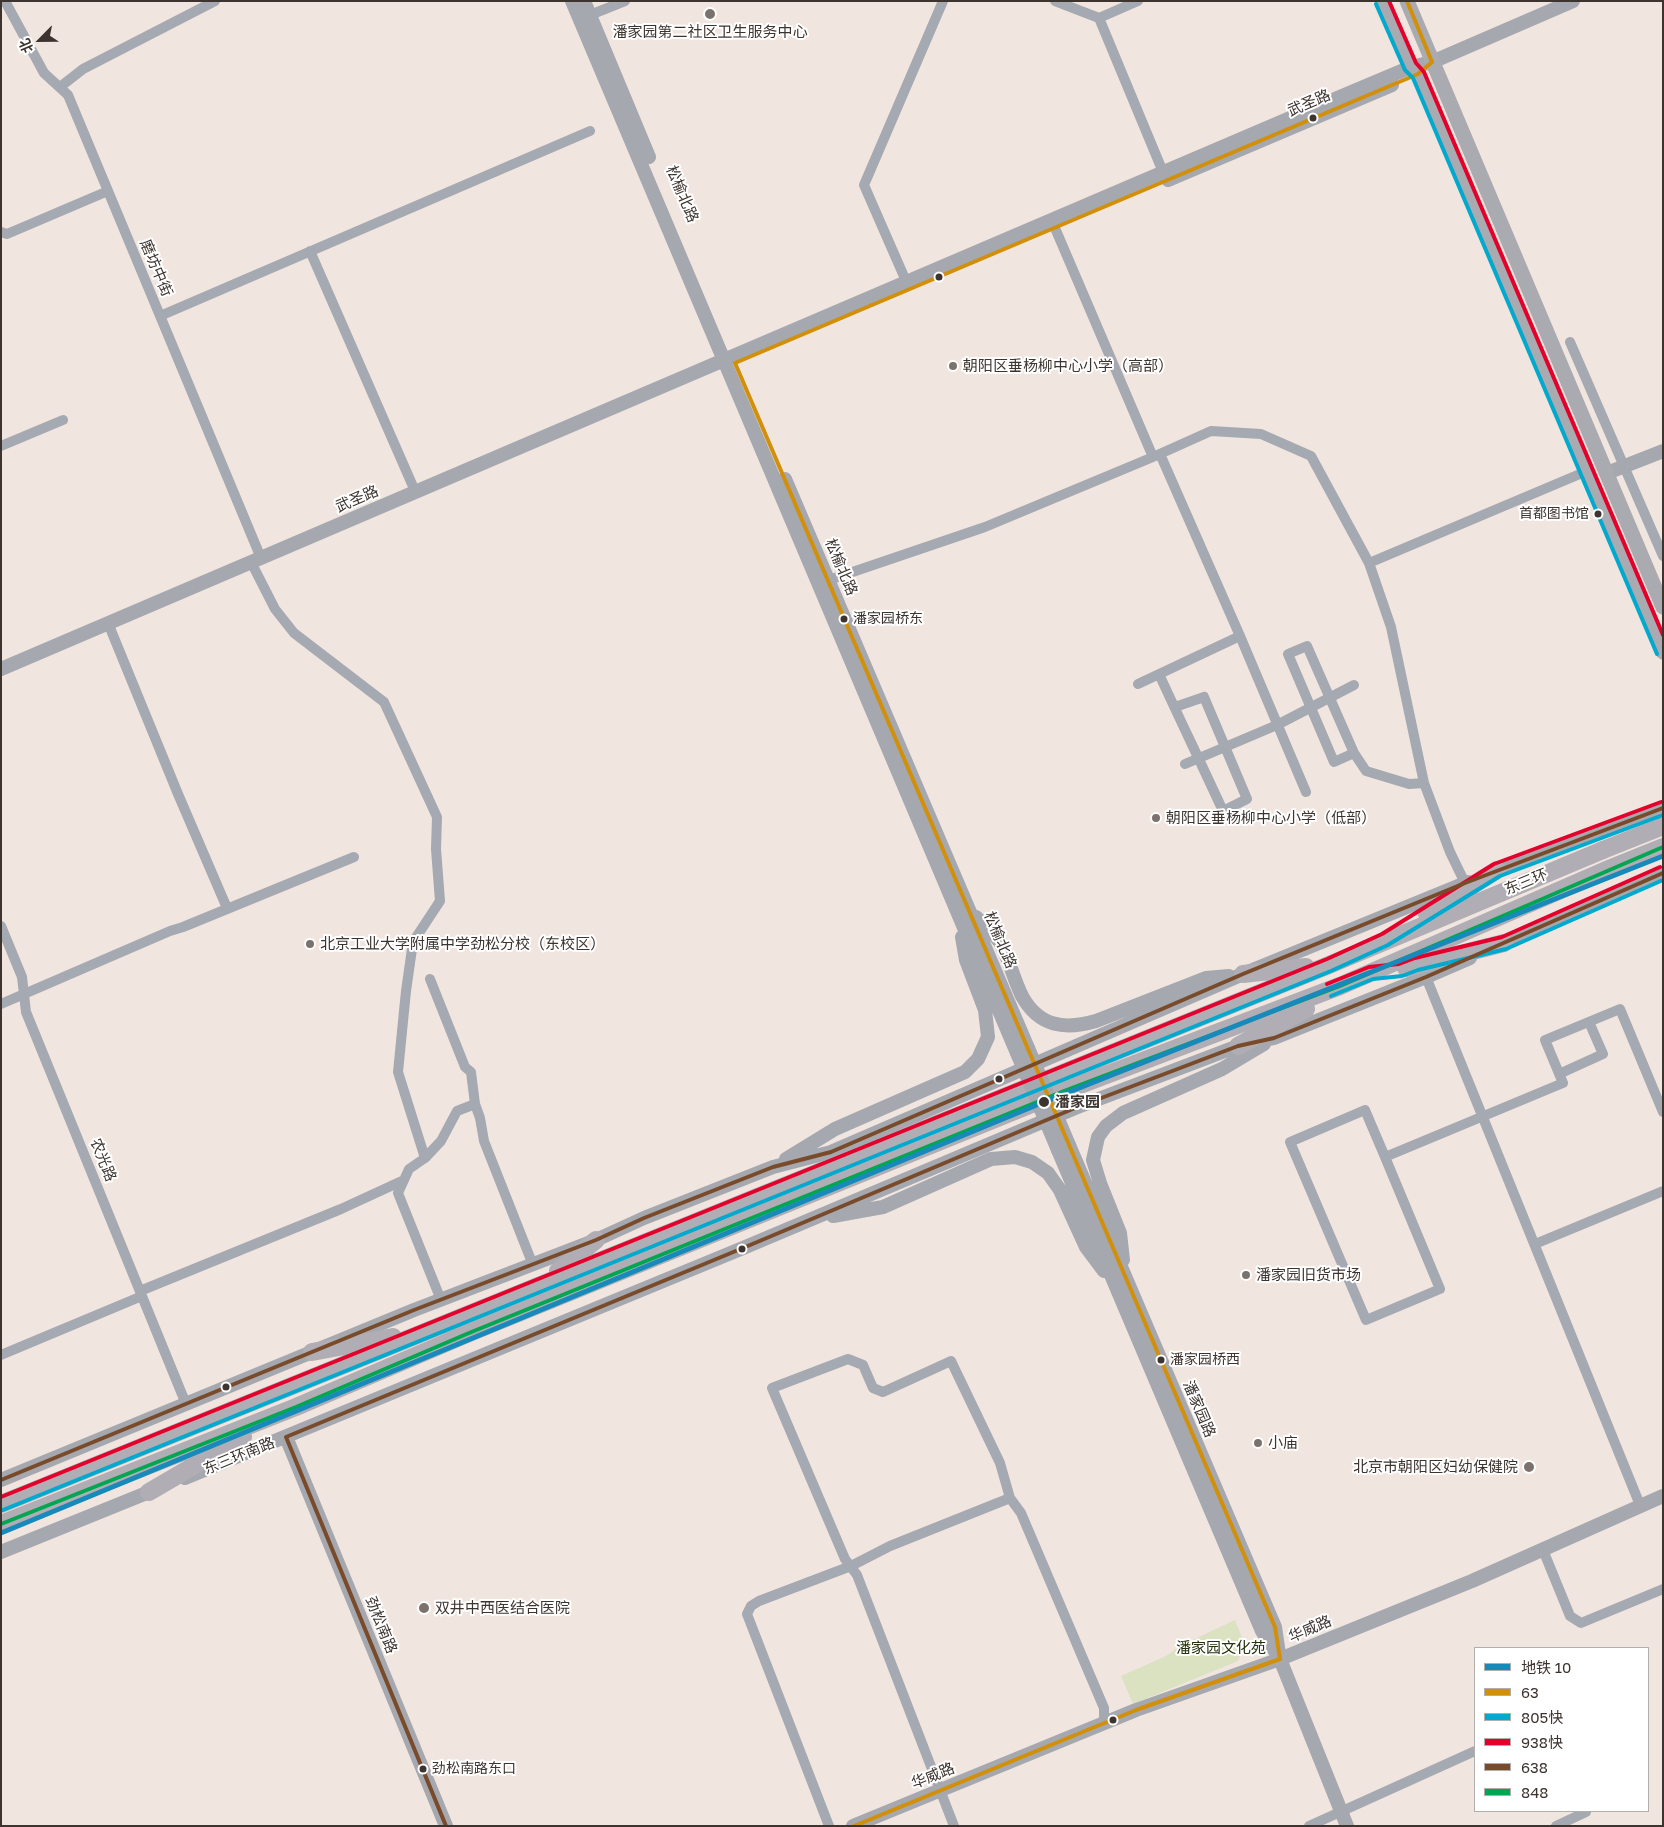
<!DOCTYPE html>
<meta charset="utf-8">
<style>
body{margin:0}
#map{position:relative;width:1664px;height:1827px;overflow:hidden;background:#f1e5df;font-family:"Golos Text","Noto Sans SC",sans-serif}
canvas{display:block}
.frame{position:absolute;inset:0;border:2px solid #3d3430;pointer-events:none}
.legend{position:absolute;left:1474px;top:1647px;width:175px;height:165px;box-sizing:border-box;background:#fff;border:1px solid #b1aeac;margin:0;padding:6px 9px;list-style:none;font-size:15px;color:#3d3430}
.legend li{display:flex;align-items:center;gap:10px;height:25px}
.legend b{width:25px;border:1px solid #b1aeac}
.north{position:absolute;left:15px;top:15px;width:50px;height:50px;-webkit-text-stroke:4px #fff;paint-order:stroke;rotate:247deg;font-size:14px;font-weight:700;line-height:20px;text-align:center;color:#3d3430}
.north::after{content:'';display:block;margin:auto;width:18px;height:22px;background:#3d3430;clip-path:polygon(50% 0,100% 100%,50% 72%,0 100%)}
</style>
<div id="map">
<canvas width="1664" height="1827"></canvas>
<div class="frame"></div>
<ul class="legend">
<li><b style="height:6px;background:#178abb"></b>地铁 10</li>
<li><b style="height:6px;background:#d28f0a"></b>63</li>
<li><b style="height:6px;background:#00a9ce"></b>805快</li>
<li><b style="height:6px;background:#e4002b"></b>938快</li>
<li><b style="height:6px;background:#7a4b2a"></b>638</li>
<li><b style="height:6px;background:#00a651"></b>848</li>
</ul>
<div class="north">北</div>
</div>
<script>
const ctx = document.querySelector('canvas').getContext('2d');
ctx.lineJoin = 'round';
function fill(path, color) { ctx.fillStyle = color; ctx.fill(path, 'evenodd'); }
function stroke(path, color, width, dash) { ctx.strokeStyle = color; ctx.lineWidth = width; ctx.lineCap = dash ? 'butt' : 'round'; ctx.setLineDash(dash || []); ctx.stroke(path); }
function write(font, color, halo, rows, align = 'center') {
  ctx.font = font + ' "Golos Text","Noto Sans SC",sans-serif'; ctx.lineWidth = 4; ctx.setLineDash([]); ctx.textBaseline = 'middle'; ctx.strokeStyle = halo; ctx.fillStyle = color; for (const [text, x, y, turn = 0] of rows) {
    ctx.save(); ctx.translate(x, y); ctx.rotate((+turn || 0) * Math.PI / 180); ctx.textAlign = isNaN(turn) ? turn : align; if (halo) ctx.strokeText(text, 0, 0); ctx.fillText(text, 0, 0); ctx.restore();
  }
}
fill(new Path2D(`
 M1235,1620l10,25 -7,16 -105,43 -12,-28 45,-20 14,-10z`), '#dae2c2');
stroke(new Path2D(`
 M5,1l39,72 24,22 193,463
 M1055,1l44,17 64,154
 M590,15l35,-14
 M1099,18l39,-17
 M60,87l23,-18 132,-68
 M1055,228l98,229
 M1,232l6,2 101,-43
 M310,251l105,240
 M906,281l-42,-96 79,-184
 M160,316l430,-185
 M1570,342l93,214
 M1,446l62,-26
 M1160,454l80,182 66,156
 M251,562l24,47 19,24 90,69 53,115 -1,32 4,52 -27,41 -7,49 -8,81 27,86 -16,11 -11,24 43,107
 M1369,563l218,-92
 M829,580l156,-53 168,-70 58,-26 50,3 50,22 58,107 22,64 33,156 26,69 15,31
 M108,623l70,171 49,114
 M1307,646l47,107 -20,9 -46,-108z
 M1159,674c21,46 43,91 64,137l24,-12 -43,-102 -29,10
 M1138,684l102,-48
 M1354,753l12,18 43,13 15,-1
 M1185,764l92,-39 77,-40
 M1,926l21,51 4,35 160,392
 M1426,977l214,528
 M430,979l35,88 6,5 4,32 5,14 4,23 49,124
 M1,1004l169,-73 13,-4 171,-70
 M1559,1074l44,-20 -14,-32
 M1385,1157l-20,-47 -75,32 76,178 74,-31 -55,-132 178,-74 -18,-43 75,-31 43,103
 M425,1158l16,-17 16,-30 18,-7
 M1535,1244l128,-53
 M140,1291l201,-82 63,-29
 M1,1355l141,-59
 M1543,1550l27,66 11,7 82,-34
 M829,1826l-82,-212 4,-8 8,-5 92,-35 39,-20 120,-48
 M954,1826l-97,-251 -12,-16 -73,-171 76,-29 15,6 10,23 10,4 68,-31 49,102 10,35 11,15 83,195v15
 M1309,1826l166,-75
 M1556,1826l30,-14`), '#a5a9b1', 10);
stroke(new Path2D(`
 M572,1l445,1052
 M584,1l65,156
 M1168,180l224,-95
 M1607,473l56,-22
 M785,479l243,569
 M1,669l1308,-559 102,-43 21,-5 141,-61
 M1488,874l175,-66
 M976,917c8,8 21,18 26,29 8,16 12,34 20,50 17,31 43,34 74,25l110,-43 23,-2
 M1496,946l167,-73
 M1069,1145l206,482 4,27
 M1058,1150l204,481 18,28 67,167
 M786,1159l49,-30 130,-57 13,-13 10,-22 -3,-27 -19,-50 -4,-23
 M833,1216l50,-9 108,-48 24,-2 17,5 16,11 12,17 26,57 18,24
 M1123,1260l-3,-27 -20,-50 -7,-23 5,-23 8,-11 17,-13 99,-44 42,-25
 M286,1437l160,389
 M185,1478l558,-230 332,-140 163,-62 36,-8 152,-61 44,-19
 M1,1480l413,-170 182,-70 48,-22 129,-51 58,-15 412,-178 225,-92
 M1,1552l158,-64
 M853,1826l283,-116 144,-51 192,-78 191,-85`), '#a5a8af', 14);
stroke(new Path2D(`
 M1382,1l29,66 7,7 245,578
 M1407,1l256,606`), '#aaaab1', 15);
stroke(new Path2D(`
 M1427,914l70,-44
 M1406,968l98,-25
 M1243,974l63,-7
 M1238,1046l68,-37
 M558,1271l38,-31
 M312,1352l81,-15
 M149,1492l94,-55
 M1,1504l1328,-539 274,-115
 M1,1524l295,-117 173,-74 595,-242 276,-105 271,-118 52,-21`), '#b0aeb4', 18);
stroke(new Path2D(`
 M1028,1048l41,97
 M1017,1053l41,97`), '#a5a8af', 14);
stroke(new Path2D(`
 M1603,850l60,-24`), '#b0aeb4', 18);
stroke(new Path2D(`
 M1280,1659l-5,-32 -540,-1264 683,-289 14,-12 -25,-61
 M854,1826l282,-116 144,-51`), '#d28f0a', 4);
stroke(new Path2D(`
 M1376,4l29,66 8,8 244,576
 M1331,996l42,-17 29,-3 16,-6 88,-21 157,-69
 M3,1510l1328,-539 57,-26 112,-69 163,-61`), '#00a9ce', 4);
stroke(new Path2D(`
 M1389,1l27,62 8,9 239,563
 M1327,984l42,-17 30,-3 16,-6 87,-21 158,-70
 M1,1497l1326,-538 55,-25 112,-70 167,-62`), '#e4002b', 4);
stroke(new Path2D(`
 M1,1480l413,-170 182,-70 48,-22 129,-51 58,-15 412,-178 222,-91 198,-75
 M446,1826l-160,-389 457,-189 332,-140 163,-62 36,-8 152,-61 237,-104`), '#7a4b2a', 4);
stroke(new Path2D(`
 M1,1524l295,-117 173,-74 595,-242 276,-105 323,-139`), '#00a651', 4);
stroke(new Path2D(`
 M1,1533l1043,-431 619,-246`), '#178abb', 5);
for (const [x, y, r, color] of [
 [710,14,6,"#7c726d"],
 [1313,118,4.5,"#3d3430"],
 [939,277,4.5,"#3d3430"],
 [953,366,5,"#7c726d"],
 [1598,514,4.5,"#3d3430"],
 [844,619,4.5,"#3d3430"],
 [1156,818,5,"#7c726d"],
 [310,944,5,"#7c726d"],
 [999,1079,4.5,"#3d3430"],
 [1044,1102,6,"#3d3430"],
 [742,1249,4.5,"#3d3430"],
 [1246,1275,5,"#7c726d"],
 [1161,1360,4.5,"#3d3430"],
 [226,1387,4.5,"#3d3430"],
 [1258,1443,5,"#7c726d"],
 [1529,1467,6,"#7c726d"],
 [424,1608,6,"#7c726d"],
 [1113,1720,4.5,"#3d3430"],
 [423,1769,4.5,"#3d3430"]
]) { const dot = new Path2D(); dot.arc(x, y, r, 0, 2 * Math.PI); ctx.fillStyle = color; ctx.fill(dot); stroke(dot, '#fff', 2); }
write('14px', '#3d3430', '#fff', [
 ["首都图书馆",1589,514,"right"],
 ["潘家园桥东",853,619],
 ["潘家园桥西",1170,1360],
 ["劲松南路东口",432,1769]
], 'left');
write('15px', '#3d3430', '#fff', [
 ["潘家园第二社区卫生服务中心",710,32,"center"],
 ["朝阳区垂杨柳中心小学（高部）",963,366],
 ["朝阳区垂杨柳中心小学（低部）",1166,818],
 ["北京工业大学附属中学劲松分校（东校区）",320,944],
 ["潘家园旧货市场",1256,1275],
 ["小庙",1268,1443],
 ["北京市朝阳区妇幼保健院",1518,1467,"right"],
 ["双井中西医结合医院",435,1608]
], 'left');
write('15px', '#3d3430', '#fff', [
 ["武圣路",1309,103,-23],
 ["松榆北路",682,194,67],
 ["磨坊中街",156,268,67],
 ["武圣路",357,499,-23],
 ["松榆北路",841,567,67],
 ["东三环",1526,882,-22],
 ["松榆北路",1000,940,67],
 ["农光路",103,1160,68],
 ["潘家园路",1199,1409,67],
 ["东三环南路",239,1456,-22],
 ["劲松南路",381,1625,68],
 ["华威路",1310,1629,-23],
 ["华威路",933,1776,-22]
]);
write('bold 15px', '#3d3430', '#fff', [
 ["潘家园",1055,1102]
], 'left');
write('15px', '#24320f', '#fff', [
 ["潘家园文化苑",1221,1648]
]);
</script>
